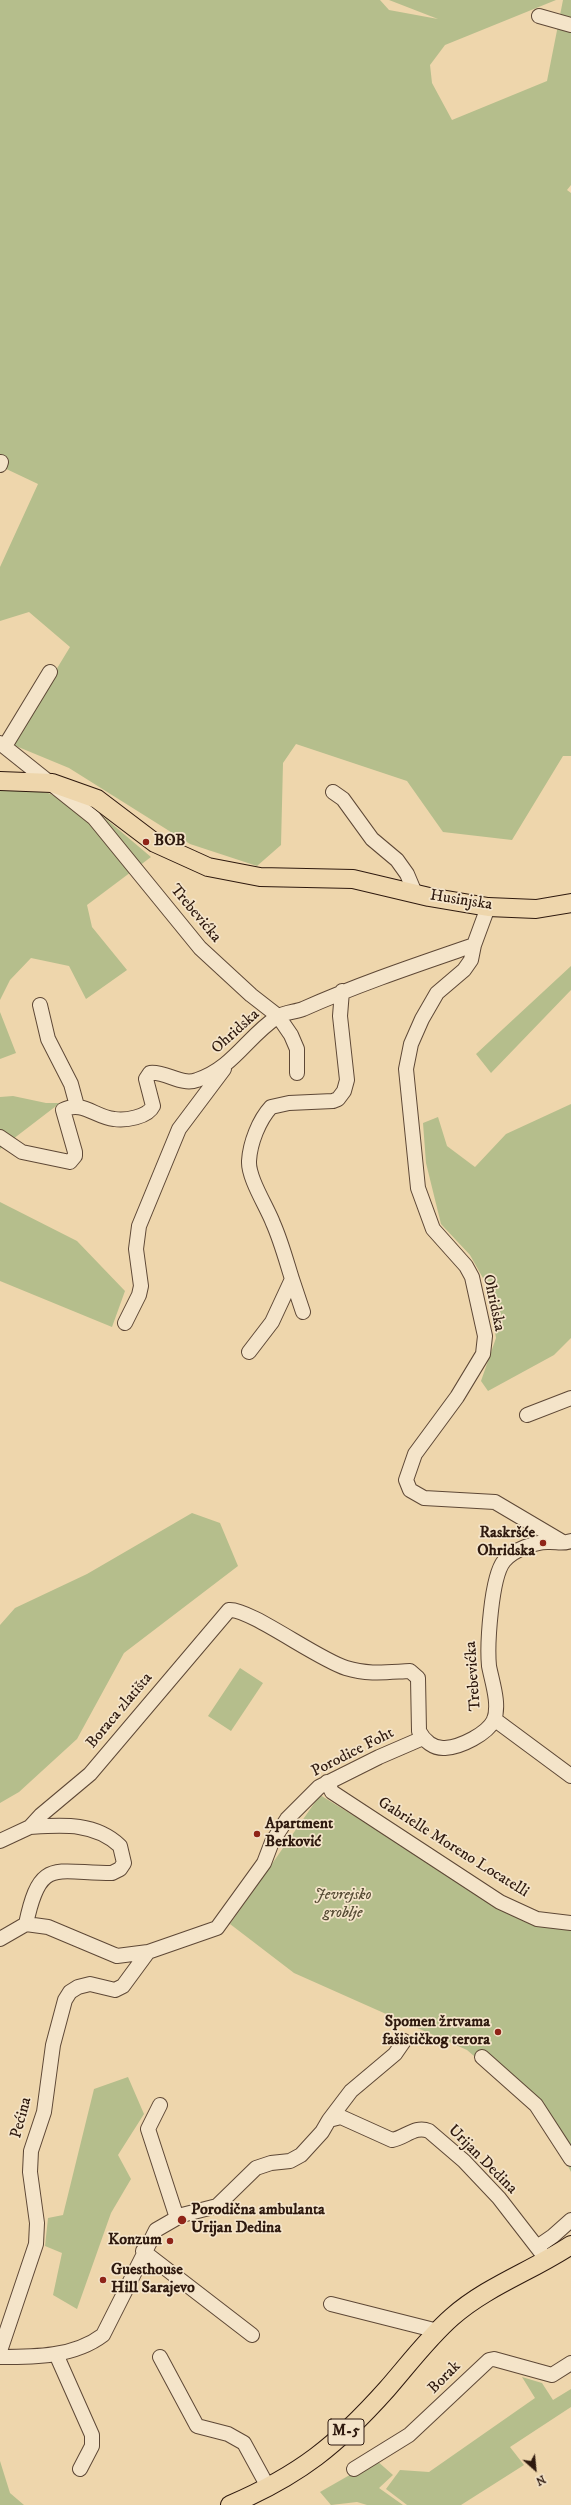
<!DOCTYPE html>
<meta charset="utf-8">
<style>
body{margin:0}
#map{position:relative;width:571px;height:2505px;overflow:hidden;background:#eed6ac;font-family:"IM FELL DW Pica",serif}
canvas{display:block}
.north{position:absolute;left:515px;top:2449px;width:40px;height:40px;-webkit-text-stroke:3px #f4e4c9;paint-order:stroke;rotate:153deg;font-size:11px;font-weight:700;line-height:16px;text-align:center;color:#2e190e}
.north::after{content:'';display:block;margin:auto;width:14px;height:18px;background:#2e190e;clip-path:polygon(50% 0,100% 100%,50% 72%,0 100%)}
</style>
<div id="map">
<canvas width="571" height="2505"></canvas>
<div class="north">N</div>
</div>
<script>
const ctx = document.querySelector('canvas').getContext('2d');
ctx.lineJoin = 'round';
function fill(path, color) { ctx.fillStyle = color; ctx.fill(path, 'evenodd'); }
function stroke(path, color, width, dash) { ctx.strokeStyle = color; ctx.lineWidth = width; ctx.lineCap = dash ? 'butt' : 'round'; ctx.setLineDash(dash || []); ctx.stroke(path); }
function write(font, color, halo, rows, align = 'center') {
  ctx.font = font + ' "IM FELL DW Pica",serif'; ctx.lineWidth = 3.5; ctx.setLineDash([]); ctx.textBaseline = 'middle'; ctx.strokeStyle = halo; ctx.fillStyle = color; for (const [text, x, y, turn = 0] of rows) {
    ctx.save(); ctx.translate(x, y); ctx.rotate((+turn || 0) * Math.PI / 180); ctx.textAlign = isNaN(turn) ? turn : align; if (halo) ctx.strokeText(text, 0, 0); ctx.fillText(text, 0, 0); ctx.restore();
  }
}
fill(new Path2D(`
 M0,0h380l9,10 49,9 -49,-19h167l-111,45 -15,20 2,18 20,37 95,-39 16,-81h8v185l-4,5 4,3v563h-8l-51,84 -69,-8 -36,-51 -111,-37 -13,19 -2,82 -24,21 -67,-22 -121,-76 -58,-24 59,-97 -41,-35 -29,9v-54l38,-83 -38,-18z
 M14,787l34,6 51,20 52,44 -64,48 5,22 35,43 -41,29 -17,-33 -38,-8 -21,22 -10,20v-211z
 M571,966v24l-80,83 -15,-19z
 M0,1012l16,41 -16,6z
 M13,1096l33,7h14l-60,46v-52z
 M571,1104v234l-17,17 -66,36 -7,-10 15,-43 -8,-51 -18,-32 -29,-31 -15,-61 -3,-40 15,-6 9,29 28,21 31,-33z
 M0,1202l77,39 48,50 -13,36 -112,-46z
 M192,1513l28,10 18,43 -114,87 -47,86 -58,53 -19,11v-178l15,-17 72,-34z
 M240,1668l23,15 -32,48 -23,-15z
 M320,1795l191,117 60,9v251l-19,-38 -34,-40 -51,-44 -173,-77 -64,-49z
 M128,2077l16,37 -26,41 13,24 -20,34 -34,96 -24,-14 9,-42 -17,-7 3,-28 15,-3 31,-126z
 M522,2377l20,6 11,17 18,-11v18l-61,40 14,18 -63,40h-54l-21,-16 14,-19 29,2 106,-74z
 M376,2460l17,15 -14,13 24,17h-36l-10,-3 -26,3 -11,-13z
 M0,2461l10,32 14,12h-24z`), '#b5be8c');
const minor = new Path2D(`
 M539,16l32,9
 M0,465l1,-3
 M0,743l94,75 106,130 51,47 27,21 13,19 6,14v24
 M5,746l45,-74
 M333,792l10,7 29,40 25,21 10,14 8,19
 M474,945l-3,15 -7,10 -27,23 -15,26 -11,25 -5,25 12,119 15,41 33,37 6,11 13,59 -2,18 -26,43 -42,57 -9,26 4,10 14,8 71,4 66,39
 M40,1005l8,34 23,45 6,22
 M0,1137l22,15 48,10 5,-6v-4l-12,-42c19,-10 32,7 51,9 11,2 34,-2 39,-13l-7,-27 4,-6c16,-2 31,13 47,7 36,-12 50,-43 80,-63 8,-5 18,-5 26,-8 56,-25 113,-44 171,-64l14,-38
 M292,1279l11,33
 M125,1323l14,-28 2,-9 -5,-37 3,-23 40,-97 45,-60
 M249,1352l23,-30 20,-43c-6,-19 -11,-38 -19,-56 -6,-16 -25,-45 -24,-62 1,-18 10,-41 22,-54l18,-4 44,-2 5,-2 6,-8 3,-11 -7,-64 2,-25
 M527,1415l44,-17
 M494,1719l77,57
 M327,1782l5,10 168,110 37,17 34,4
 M0,1841l30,-14 11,-12 49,-41 139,-164c20,-2 88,49 117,58 22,7 42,4 64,3l8,7 1,53c5,10 15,18 26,17 16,-1 42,-14 49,-28 6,-16 -2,-38 -5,-54 -2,-21 2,-89 15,-105 9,-11 32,-20 46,-19 8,0 13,2 21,-1
 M26,1924c14,-67 28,-51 86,-51l8,-4 4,-6 -4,-17c-25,-24 -58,-21 -90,-19
 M0,1939l26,-15 22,3 69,29 31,-4 69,-24 47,-65 8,-21 15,-23 32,-32 60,-30 44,-19
 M482,2057l54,48 35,54
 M160,2105l-12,24 29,89
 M329,2120l22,-29 44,-37 9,-13
 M537,2247l16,-11 18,-16
 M143,2251l109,84
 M331,2304l107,27
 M0,2351l36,-107 1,-21 -7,-51 1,-21 13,-39 9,-67 12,-45 5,-8 8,-5 12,-3 25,6 8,-4 25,-34
 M56,2354l36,81v11l-12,23
 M0,2357c35,0 74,0 103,-22l53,-105 26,-15 35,-9 39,-38 15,-5 19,-2 11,-6 21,-23 7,-12 12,-3 51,23c13,-2 23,-15 37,-9l35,30 35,37 48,62
 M160,2357l37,69 31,8 16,9 24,44
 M354,2469l55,-34 80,-75 5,-1 58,16 19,-12`);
const major = new Path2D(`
 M0,781l52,2 45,16 58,44 53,24 52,10 93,2 76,18 59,10 48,2 35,-6
 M230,2505c70,-30 107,-60 157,-116 21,-24 41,-51 65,-72 35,-31 80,-46 119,-72`);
stroke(minor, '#5e4836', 16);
stroke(major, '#2e190e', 20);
stroke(minor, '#f4e4c9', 14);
stroke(major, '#eed6ac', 18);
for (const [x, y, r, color] of [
 [146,842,4,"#8f2418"],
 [543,1543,4,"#8f2418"],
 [257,1834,4,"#8f2418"],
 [498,2032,4,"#8f2418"],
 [182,2220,5,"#8f2418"],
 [170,2241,4,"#8f2418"],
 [103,2280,4,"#8f2418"]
]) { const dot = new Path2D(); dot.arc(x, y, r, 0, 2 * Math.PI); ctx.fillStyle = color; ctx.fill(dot); stroke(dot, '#f4e4c9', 1.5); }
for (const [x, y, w] of [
 [346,2432,36]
]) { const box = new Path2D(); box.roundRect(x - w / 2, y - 13, w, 26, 3); ctx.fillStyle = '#f4e4c9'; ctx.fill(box); stroke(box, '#2e190e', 1); }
write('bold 15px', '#2e190e', null, [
 ["M-5",346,2432]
]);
write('bold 16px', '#2e190e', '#f4e4c9', [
 ["BOB",154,842],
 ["Raskršće",535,1534,"right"],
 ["Ohridska",535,1552,"right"],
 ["Apartment",265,1825],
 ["Berković",265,1843],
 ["Spomen žrtvama",490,2023,"right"],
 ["fašističkog terora",490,2041,"right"],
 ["Porodična ambulanta",191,2211],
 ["Urijan Dedina",191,2229],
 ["Konzum",162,2241,"right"],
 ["Guesthouse",111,2271],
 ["Hill Sarajevo",111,2289]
], 'left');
write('16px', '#2e190e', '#f4e4c9', [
 ["Husinjska",461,901,9],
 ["Trebevićka",195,914,50],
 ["Ohridska",236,1032,-42],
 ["Ohridska",493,1303,78],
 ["Trebevićka",474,1676,-94],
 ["Boraca zlatišta",120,1711,-50],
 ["Porodice Foht",353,1753,-27],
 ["Gabrielle Moreno Locatelli",453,1848,32],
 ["Pećina",22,2118,-75],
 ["Urijan Dedina",482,2160,45],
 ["Borak",445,2378,-45]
]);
write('italic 16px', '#564b34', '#f4e4c9', [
 ["Jevrejsko",343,1896],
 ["groblje",343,1914]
]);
</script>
